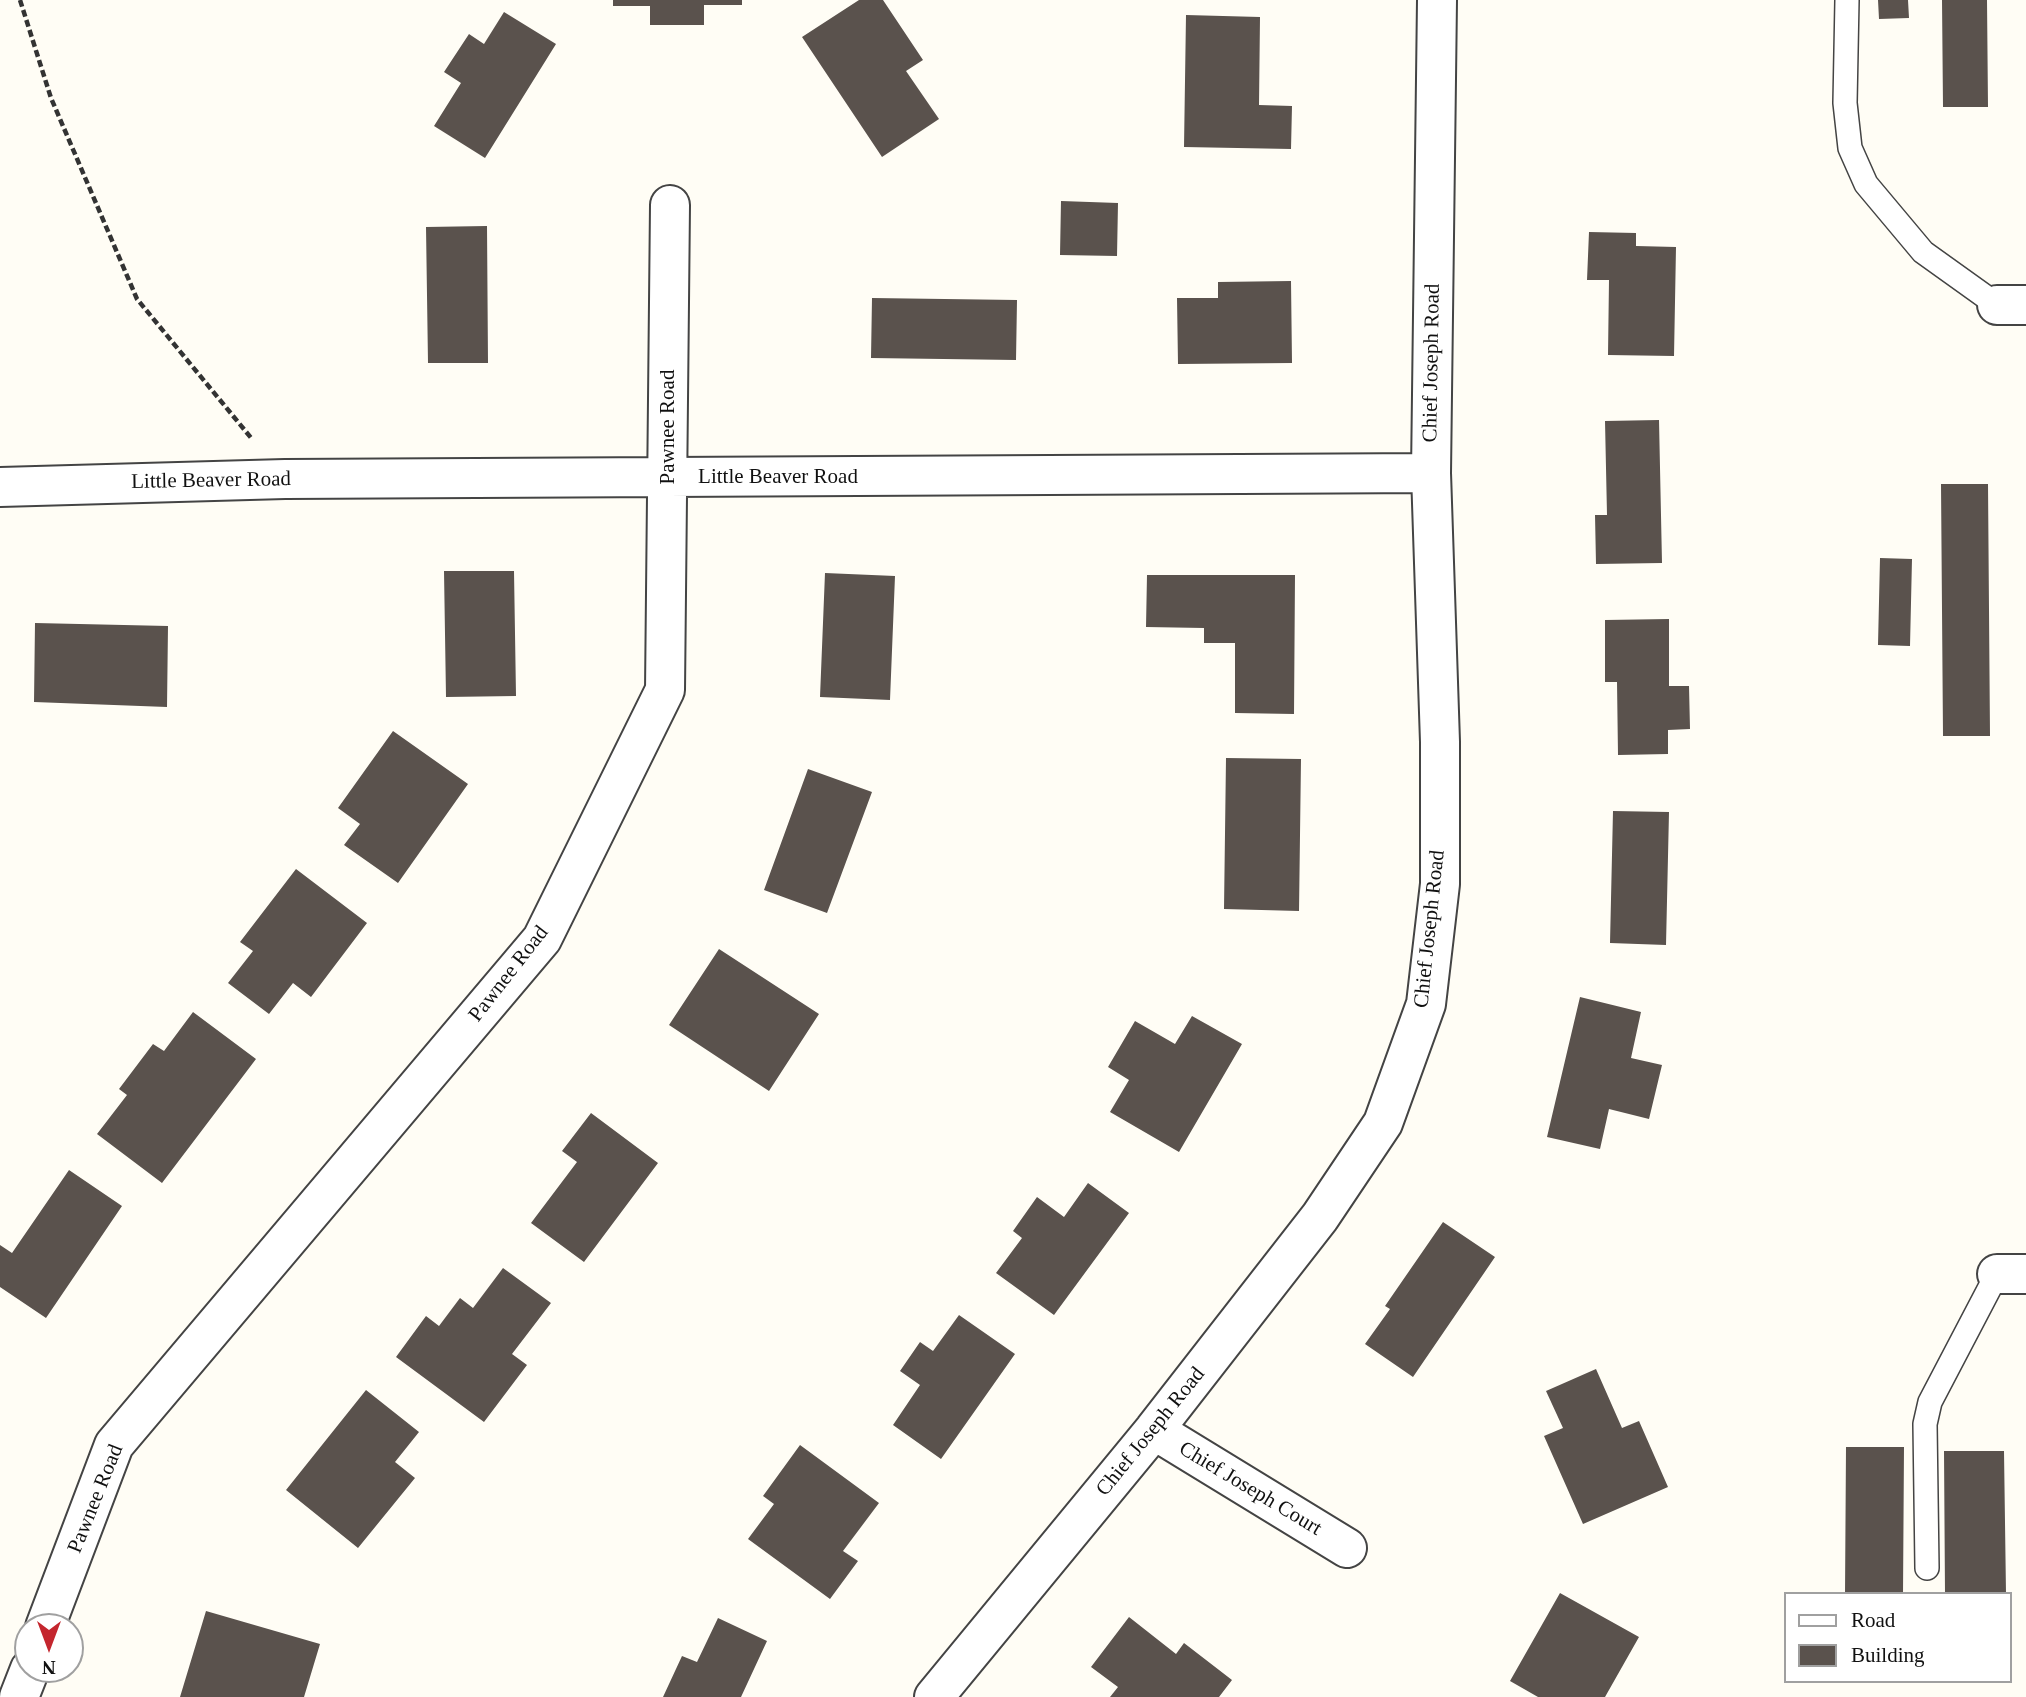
<!DOCTYPE html>
<style>
body{margin:0}
#map{position:relative;width:2026px;height:1697px;overflow:hidden;background:#fffdf5;font-family:"Times New Roman",serif}
canvas{display:block}
.legend{position:absolute;left:1784px;top:1592px;width:228px;height:91px;box-sizing:border-box;background:#fff;border:2px solid #a0a0a0;margin:0;padding:9px 12px;list-style:none;font-size:21px;color:#111}
.legend li{display:flex;align-items:center;gap:14px;height:35px}
.legend b{width:35px;border:2px solid #a0a0a0}
.north{position:absolute;left:14px;top:1613px;width:70px;height:70px;box-sizing:border-box;background:#fff;border:2px solid #a0a0a0;border-radius:50%;rotate:180deg;font-size:19px;font-weight:700;line-height:28px;text-align:center;color:#111}
.north::after{content:'';display:block;margin:auto;width:24px;height:32px;background:#c4262e;clip-path:polygon(50% 0,100% 100%,50% 72%,0 100%)}
</style>
<div id="map">
<canvas width="2026" height="1697"></canvas>
<ul class="legend">
<li><b style="height:9px;background:#fff"></b>Road</li>
<li><b style="height:19px;background:#5a524d"></b>Building</li>
</ul>
<div class="north">N</div>
</div>
<script>
const ctx = document.querySelector('canvas').getContext('2d');
ctx.lineJoin = 'round';
function fill(path, color) { ctx.fillStyle = color; ctx.fill(path, 'evenodd'); }
function stroke(path, color, width, dash) { ctx.strokeStyle = color; ctx.lineWidth = width; ctx.lineCap = dash ? 'butt' : 'round'; ctx.setLineDash(dash || []); ctx.stroke(path); }
function write(font, color, halo, rows, align = 'center') {
  ctx.font = font + ' "Times New Roman",serif'; ctx.lineWidth = 7; ctx.setLineDash([]); ctx.textBaseline = 'middle'; ctx.strokeStyle = halo; ctx.fillStyle = color; for (const [text, x, y, turn = 0] of rows) {
    ctx.save(); ctx.translate(x, y); ctx.rotate((+turn || 0) * Math.PI / 180); ctx.textAlign = isNaN(turn) ? turn : align; if (halo) ctx.strokeText(text, 0, 0); ctx.fillText(text, 0, 0); ctx.restore();
  }
}
fill(new Path2D(`
 M613,0h129v5h-38v20h-54v-19h-37z
 M859,0h24l40,60 -17,11 33,48 -57,38 -80,-120z
 M1878,0h30l1,18 -30,1z
 M1942,0h45l1,107h-45z
 M504,12l52,32 -71,114 -51,-32 27,-43 -17,-11 25,-38 15,10z
 M1186,15l74,2 -1,88 33,1 -1,43 -107,-2z
 M1061,201l57,2 -1,53 -57,-1z
 M487,226l1,137h-60l-2,-136z
 M1589,232l47,1v13l40,1 -2,109 -66,-1 1,-75h-22z
 M1291,281l1,82 -114,1 -1,-66h41v-16z
 M872,298l145,2 -1,60 -145,-2z
 M1659,420l3,143 -66,1 -1,-49h12l-2,-94z
 M1941,484h47l2,252h-47z
 M1880,558l32,1 -2,87 -32,-1z
 M444,571h70l2,125 -70,1z
 M825,573l70,3 -5,124 -70,-3z
 M1147,575h148l-1,139 -59,-1v-70h-31v-15l-58,-1z
 M1669,619v67h20l1,43 -22,1v24l-50,1 -1,-73h-12v-62z
 M35,623l133,3 -1,81 -133,-5z
 M393,731l75,53 -70,99 -54,-38 16,-21 -22,-16z
 M1226,758l75,1 -2,152 -75,-2z
 M808,769l64,23 -45,121 -63,-23z
 M1613,811l56,1 -3,133 -56,-2z
 M296,869l71,54 -56,74 -18,-14 -24,31 -41,-31 25,-32 -13,-9z
 M719,949l100,65 -50,77 -100,-66z
 M1580,997l61,15 -10,46 31,7 -13,54 -40,-10 -9,40 -53,-12z
 M193,1012l63,47 -94,124 -65,-49 30,-39 -8,-6 34,-45 11,7z
 M1192,1016l50,28 -63,108 -69,-40 19,-32 -21,-13 27,-46 40,23z
 M591,1113l67,50 -74,99 -53,-39 46,-61 -15,-11z
 M69,1170l53,36 -76,112 -46,-31v-42l12,8z
 M1088,1183l41,30 -75,102 -58,-42 26,-35 -9,-7 24,-34 27,20z
 M1443,1222l52,35 -82,120 -48,-33 25,-35 -5,-3z
 M503,1268l48,35 -39,51 15,11 -43,57 -88,-65 30,-41 13,10 21,-28 13,10z
 M959,1315l56,39 -74,105 -48,-34 27,-40 -20,-14 20,-29 13,9z
 M1596,1369l26,59 17,-7 29,66 -85,37 -39,-88 19,-8 -17,-37z
 M366,1390l53,42 -24,30 20,16 -57,70 -72,-58z
 M800,1445l79,58 -36,48 15,10 -28,38 -82,-60 26,-35 -11,-8z
 M1846,1447h58l-1,147h-58z
 M1944,1451h60l2,143h-61z
 M1560,1593l79,44 -34,60h-67l-28,-16z
 M206,1611l114,33 -16,53h-124z
 M1129,1617l47,37 8,-11 48,37 -13,17h-109l8,-10 -27,-20z
 M718,1618l49,23 -26,56h-78l19,-41 15,6z`), '#5a524d');
const lane = new Path2D(`
 M1847,0l-2,103 5,45 16,36 57,68 74,53
 M1927,1568l-2,-144 5,-22 67,-128`);
const street = new Path2D(`
 M1997,305h29
 M0,487l285,-8 1146,-6
 M1997,1274h29
 M1154,1430l193,118
 M45,1627l69,-182 428,-506 123,-249 5,-485
 M19,1697l11,-28
 M934,1697l220,-267 166,-213 63,-94 43,-119 14,-120v-142l-9,-269 6,-473`);
stroke(lane, '#444', 26);
stroke(street, '#444', 42);
stroke(new Path2D(`
 M20,0l31,98 86,201 115,140`), '#333', 4.5, [7, 3.5]);
stroke(lane, '#fff', 23);
stroke(street, '#fff', 38);
write('21px', '#111', '#fff', [
 ["Chief Joseph Road",1432,363,-89],
 ["Pawnee Road",668,427,-90],
 ["Little Beaver Road",778,477],
 ["Little Beaver Road",211,481,-1],
 ["Chief Joseph Road",1430,929,-84],
 ["Pawnee Road",509,974,-52],
 ["Chief Joseph Road",1151,1432,-51],
 ["Chief Joseph Court",1250,1489,31],
 ["Pawnee Road",96,1499,-68]
]);
</script>
